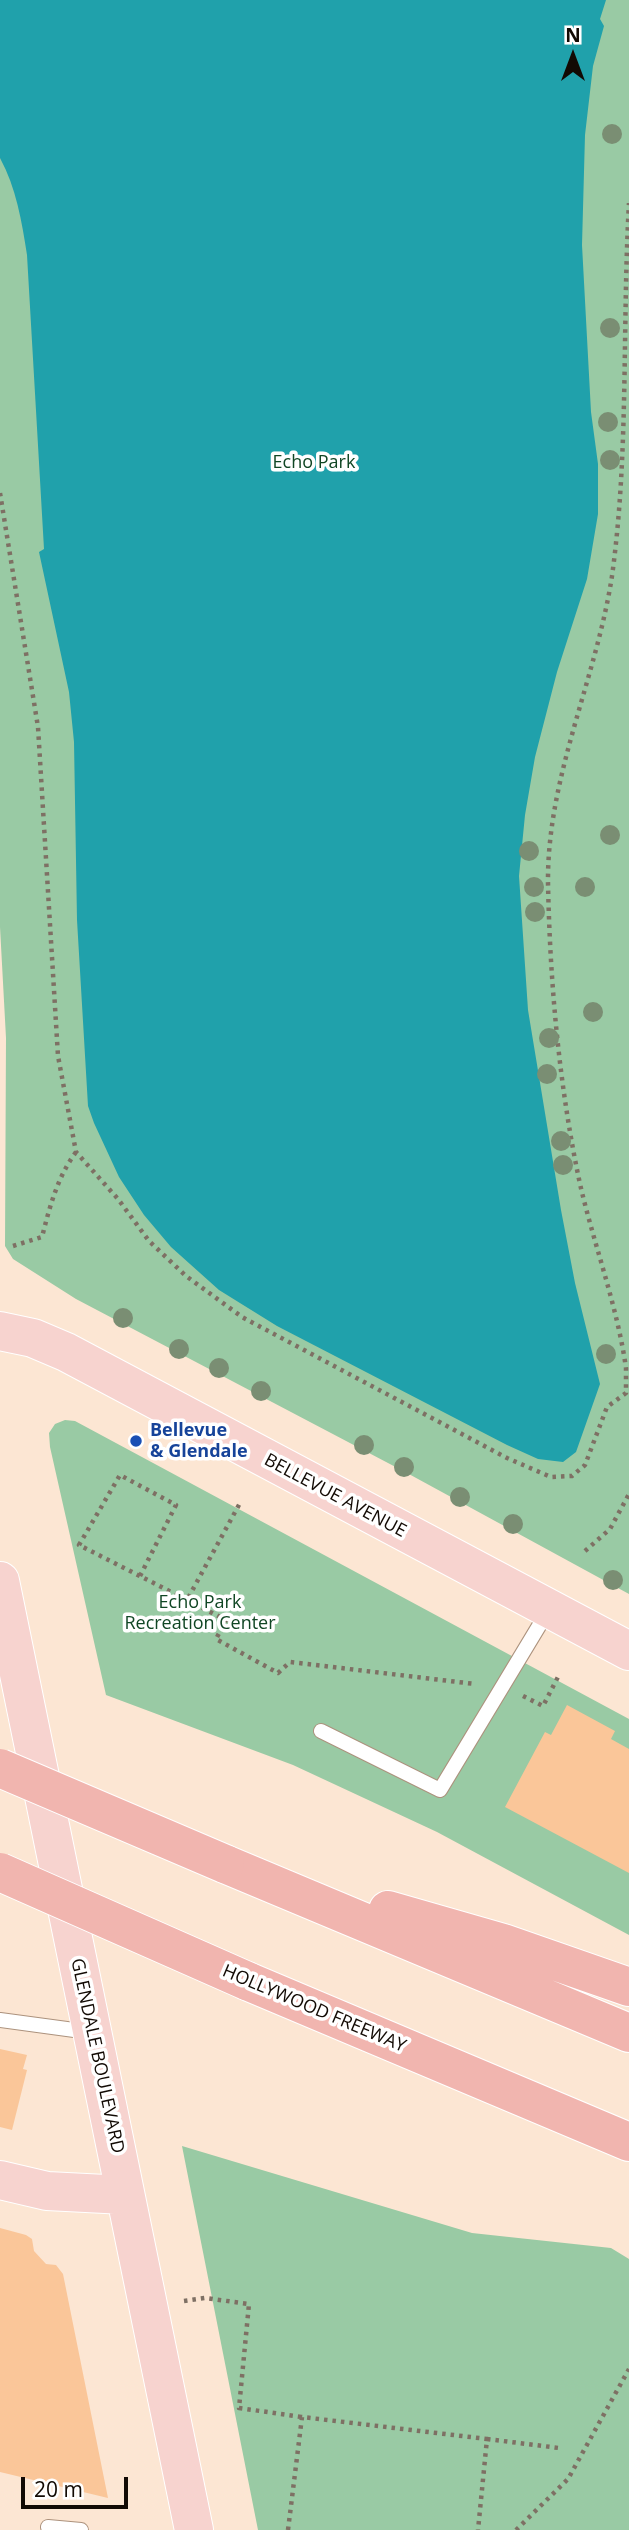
<!DOCTYPE html>
<style>
body{margin:0}
#map{position:relative;width:629px;height:2530px;overflow:hidden;background:#fce6d3;font-family:"Open Sans",sans-serif}
canvas{display:block}
.north{position:absolute;left:538px;top:21px;width:70px;height:70px;-webkit-text-stroke:5px #fff;paint-order:stroke;rotate:0deg;font-size:19px;font-weight:700;line-height:28px;text-align:center;color:#120a04}
.north::after{content:'';display:block;margin:auto;width:24px;height:32px;background:#120a04;clip-path:polygon(50% 0,100% 100%,50% 72%,0 100%)}
.scale{position:absolute;left:21px;top:2477px;width:107px;height:32px;box-sizing:border-box;border:4px solid #120a04;border-top:0;padding-left:9px;font-size:21px;line-height:24px;white-space:nowrap;color:#120a04;-webkit-text-stroke:5px #fff;paint-order:stroke}
</style>
<div id="map">
<canvas width="629" height="2530"></canvas>
<div class="north">N</div>
<div class="scale">20 m</div>
</div>
<script>
const ctx = document.querySelector('canvas').getContext('2d');
ctx.lineJoin = 'round';
function fill(path, color) { ctx.fillStyle = color; ctx.fill(path, 'evenodd'); }
function stroke(path, color, width, dash) { ctx.strokeStyle = color; ctx.lineWidth = width; ctx.lineCap = dash ? 'butt' : 'round'; ctx.setLineDash(dash || []); ctx.stroke(path); }
function write(font, color, halo, rows, align = 'center') {
  ctx.font = font + ' "Open Sans",sans-serif'; ctx.lineWidth = 7; ctx.setLineDash([]); ctx.textBaseline = 'middle'; ctx.strokeStyle = halo; ctx.fillStyle = color; for (const [text, x, y, turn = 0] of rows) {
    ctx.save(); ctx.translate(x, y); ctx.rotate((+turn || 0) * Math.PI / 180); ctx.textAlign = isNaN(turn) ? turn : align; if (halo) ctx.strokeText(text, 0, 0); ctx.fillText(text, 0, 0); ctx.restore();
  }
}
fill(new Path2D(`
 M0,0h629v1594l-222,-121 -331,-174 -63,-40 -8,-13 1,-208 -6,-111z
 M65,1420l10,1 554,298v216l-192,-103 -144,-67 -187,-70 -56,-248 -1,-14 6,-9z
 M182,2146l290,87 139,15 18,11v271h-371z`), '#99caa4');
fill(new Path2D(`
 M0,0h606l-6,19 4,7 -11,40 -8,69 -3,110 9,167 7,52v50l-11,65 -30,93 -22,85 -10,58 -6,61 9,134 33,200 14,73 25,101 -24,68 -13,10 -25,-3 -31,-14 -230,-119 -58,-36 -48,-43 -27,-32 -25,-38 -25,-54 -6,-17 -11,-186 -3,-178 -5,-50 -30,-140 5,-3 -17,-294c-5,-33 -11,-68 -27,-97z`), '#20a1ab');
fill(new Path2D(`
 M567,1705l48,26 -4,8 18,10v124l-124,-66 40,-75 6,3z
 M0,2049l27,6 -4,14 4,1 -15,60 -12,-3z
 M0,2228l26,7 6,4 2,12 12,13 10,1 7,9 45,224 -108,-26z`), '#fac699');
const lane = new Path2D(`
 M321,1731l119,59 108,-179
 M0,2020l89,12
 M49,2530l-1,-3 33,3`);
const primary = new Path2D(`
 M0,1331l33,7 33,14 563,299
 M0,1581l194,949
 M0,2180l47,11 78,4`);
const highway = new Path2D(`
 M225,1864l404,169
 M388,1910l115,33 126,44
 M247,1981l382,161`);
stroke(lane, '#ac927d', 16);
stroke(primary, '#fff', 40);
stroke(highway, '#fff', 40);
stroke(new Path2D(`
 M0,493l38,234 20,329 18,96 42,47 31,42 37,35 56,41 265,141 44,19 21,-1 13,-11 22,-58 19,-14v-25c-9,-63 -32,-123 -46,-184 -21,-98 -30,-201 -32,-301 -1,-106 48,-203 64,-307 17,-123 10,-248 17,-373
 M13,1246l29,-9c8,-31 15,-59 34,-85
 M585,1551l25,-22 19,-35
 M140,1576l36,-71 -56,-30 -41,70 108,55 53,-97
 M187,1600l39,20 -10,19 62,34 12,-11 185,22
 M523,1696l20,10 17,-33
 M184,2301l21,-3 44,6 -10,104 63,9
 M487,2439l72,9
 M288,2530l14,-113 185,22 -9,91
 M516,2530l52,-51 61,-110`), '#7e7064', 4.5, [3.5, 5]);
stroke(lane, '#fff', 14);
stroke(primary, '#f7d3cf', 38);
stroke(highway, '#f1b5af', 38);
const highwayBridge = new Path2D(`
 M0,1768l225,96
 M0,1872l247,109`);
stroke(highwayBridge, '#fff', 40, []);
stroke(highwayBridge, '#f1b5af', 38);
ctx.fillStyle = '#7a8e73';
for (const [x, y] of [
 [612,134],
 [610,328],
 [608,422],
 [610,460],
 [610,835],
 [529,851],
 [534,887],
 [585,887],
 [535,912],
 [593,1012],
 [549,1038],
 [547,1074],
 [561,1141],
 [563,1165],
 [123,1318],
 [179,1349],
 [606,1354],
 [219,1368],
 [261,1391],
 [364,1445],
 [404,1467],
 [460,1497],
 [513,1524],
 [613,1580]
]) { ctx.beginPath(); ctx.arc(x, y, 10, 0, 2 * Math.PI); ctx.fill(); }
for (const [x, y, r, color] of [
 [136,1441,7,"#1a4fb4"]
]) { const dot = new Path2D(); dot.arc(x, y, r, 0, 2 * Math.PI); ctx.fillStyle = color; ctx.fill(dot); stroke(dot, '#fff', 2.5); }
write('18px', '#104624', '#fff', [
 ["Echo Park",314,463],
 ["Echo Park",200,1603],
 ["Recreation Center",200,1624]
]);
write('bold 18px', '#164399', '#fff', [
 ["Bellevue",150,1431],
 ["& Glendale",150,1452]
], 'left');
write('18px', '#120a04', '#fff', [
 ["BELLEVUE AVENUE",335,1496,28],
 ["HOLLYWOOD FREEWAY",314,2009,23],
 ["GLENDALE BOULEVARD",97,2056,78]
]);
</script>
